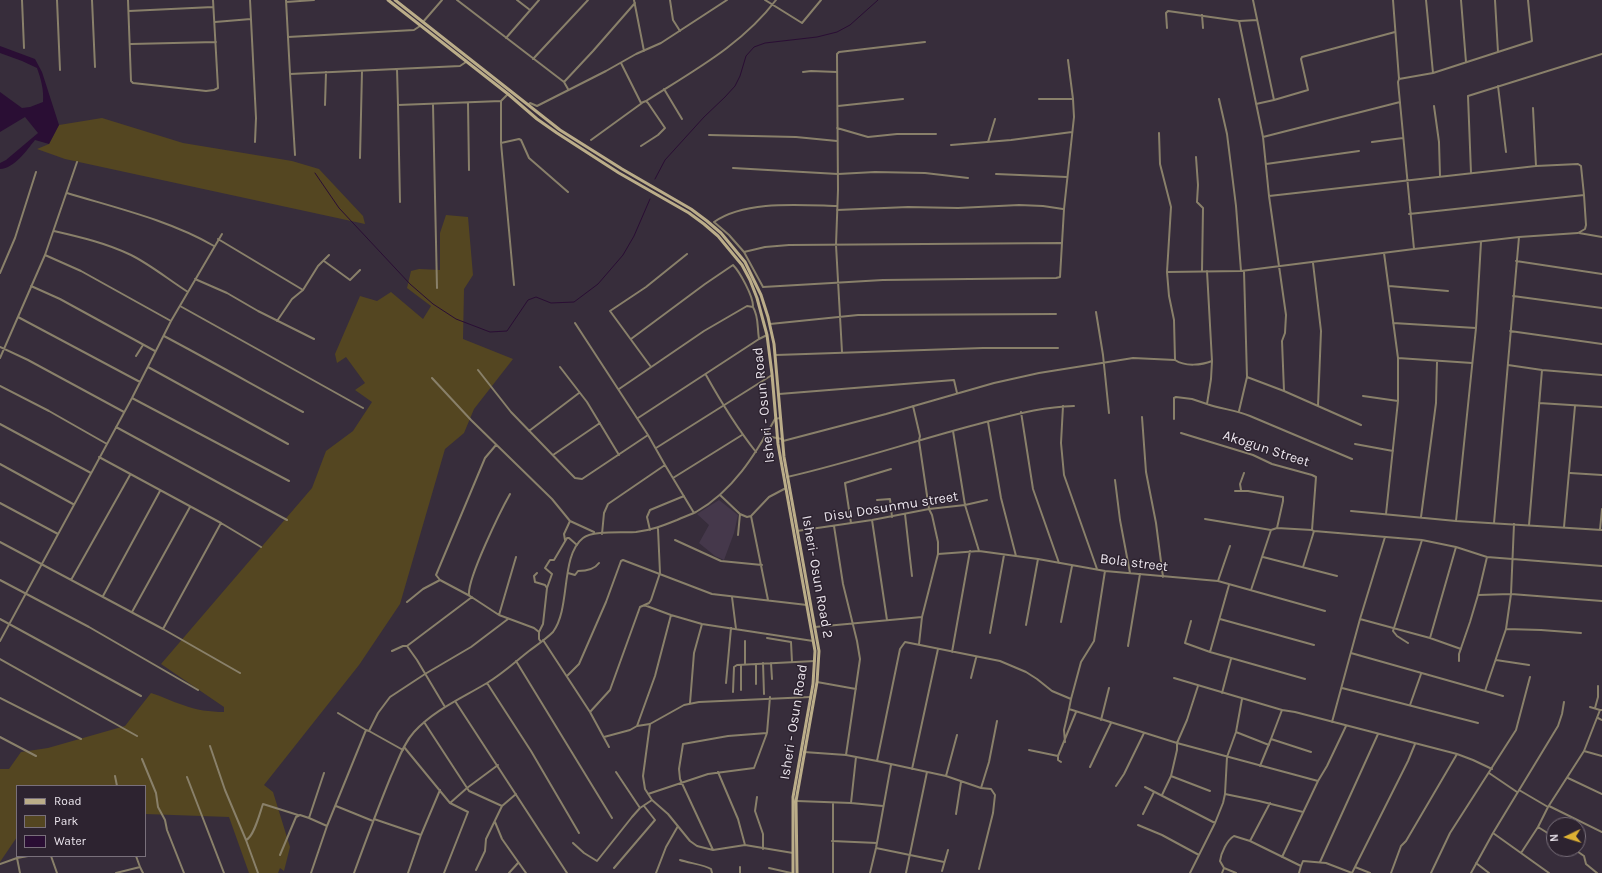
<!DOCTYPE html>
<style>
body{margin:0}
#map{position:relative;width:1602px;height:873px;overflow:hidden;background:#372d3b;font-family:Karla,sans-serif}
canvas{display:block}
.legend{position:absolute;left:16px;top:785px;width:130px;height:72px;box-sizing:border-box;background:#2d2330;border:1px solid #79707b;margin:0;padding:5px 7px;list-style:none;font-size:12px;color:#eae4ec}
.legend li{display:flex;align-items:center;gap:8px;height:20px}
.legend b{width:20px;border:1px solid #79707b}
.north{position:absolute;left:1546px;top:817px;width:40px;height:40px;box-sizing:border-box;background:#2d2330;border:1px solid #79707b;border-radius:50%;rotate:266deg;font-size:11px;font-weight:700;line-height:16px;text-align:center;color:#eae4ec}
.north::after{content:'';display:block;margin:auto;width:14px;height:18px;background:#ddb133;clip-path:polygon(50% 0,100% 100%,50% 72%,0 100%)}
</style>
<div id="map">
<canvas width="1602" height="873"></canvas>
<ul class="legend">
<li><b style="height:5px;background:#bbad89"></b>Road</li>
<li><b style="height:11px;background:#544621"></b>Park</li>
<li><b style="height:11px;background:#2a0e34"></b>Water</li>
</ul>
<div class="north">N</div>
</div>
<script>
const ctx = document.querySelector('canvas').getContext('2d');
ctx.lineJoin = 'round';
function fill(path, color) { ctx.fillStyle = color; ctx.fill(path, 'evenodd'); }
function stroke(path, color, width, dash) { ctx.strokeStyle = color; ctx.lineWidth = width; ctx.lineCap = dash ? 'butt' : 'round'; ctx.setLineDash(dash || []); ctx.stroke(path); }
function write(font, color, halo, rows, align = 'center') {
  ctx.font = font + ' Karla,sans-serif'; ctx.lineWidth = 3; ctx.setLineDash([]); ctx.textBaseline = 'middle'; ctx.strokeStyle = halo; ctx.fillStyle = color; for (const [text, x, y, turn = 0] of rows) {
    ctx.save(); ctx.translate(x, y); ctx.rotate((+turn || 0) * Math.PI / 180); ctx.textAlign = isNaN(turn) ? turn : align; if (halo) ctx.strokeText(text, 0, 0); ctx.fillText(text, 0, 0); ctx.restore();
  }
}
fill(new Path2D(`
 M719,500l19,15 -4,18 -10,27 -9,-4 -16,-13 10,-18 -12,-11z`), '#45384b');
fill(new Path2D(`
 M102,118l81,25 109,18 27,8 44,47 2,8 -300,-65 -28,-10 12,-5 10,-19z
 M446,215l22,2 5,58 -9,14 -1,50 50,20 -39,50 -10,24 -19,16 -45,155 -41,61 -95,120 9,7 17,55 -6,24 -4,-3 -2,5h-29l-20,-56 -84,-3v-28h-128v51l-17,25v-93h9l12,-17 27,-4 77,-22 26,-33c11,3 21,9 32,12 13,5 27,7 41,7v-5l-63,-43 151,-176 14,-37 27,-20 19,-29 -17,-12 10,-7 -19,-26 -9,6 -2,-9 25,-58 17,5 14,-9 32,27 8,-13 -24,-18 4,-17 8,-2 21,1v-37z`), '#544621');
fill(new Path2D(`
 M0,46l35,13 7,13 17,53 -10,19 -14,-4c-9,11 -20,28 -35,29v-6l6,-3 32,-27 -13,-16 -25,15v-40l22,16 8,-1 13,-5c1,-12 -2,-23 -6,-34l-15,-7 -22,-8z`), '#2a0e34');
stroke(new Path2D(`
 M315,173l24,35 71,76 23,20 23,15 34,13 17,-1 21,-31 8,-3 15,6 23,-1 24,-18 25,-29 11,-19 16,-37
 M655,179l10,-19 39,-43 21,-20 10,-11 5,-10 6,-20 8,-9 11,-4 52,-6 20,-5 13,-7 28,-25`), '#2a0e34', 1);
stroke(new Path2D(`
 M22,0l2,48
 M57,0l3,70
 M92,0l3,67
 M128,0l3,81 2,2 73,8 8,-1 4,-2 -5,-88
 M250,0l6,118 -1,24
 M286,0l4,74 170,-8 6,-4
 M457,0l107,82
 M517,0l13,10
 M634,0l10,51
 M670,0l3,20 7,11
 M765,0l37,23 19,-23
 M1253,0l21,100 -18,4
 M1393,0l6,79
 M1426,0l7,73
 M1461,0l5,62
 M1495,0l3,52
 M286,2l28,-2
 M129,11l84,-4
 M1202,15l1,13
 M1239,21l24,116 6,59 17,119 -1,18 -3,8 2,50
 M215,22l36,-3
 M423,22l19,-22
 M1167,28l-1,-15 2,-2 71,10 18,-1
 M288,37l126,-7 6,-4
 M506,38l33,-38
 M131,44l85,-2
 M533,59l55,-59
 M621,63l20,40 5,-2 2,2 17,25 -7,7 -17,11
 M397,69l1,36 103,-4 7,-7
 M803,72l8,-1 26,1
 M290,74l5,81
 M1498,86l8,66
 M568,89l-4,-7 29,-31 42,-48
 M664,89l18,30
 M1039,99h34
 M1219,99l8,35 9,72 5,65
 M1274,100l34,-10 -7,-31 1,-2 93,-25
 M501,101v42l13,142
 M646,101c47,-30 96,-56 130,-101
 M468,103l1,67
 M325,105l1,-33
 M398,105l2,97
 M433,105l4,183
 M528,105l2,-2 7,3 69,-35 30,-17 25,-11 66,-43
 M838,106l65,-7
 M1434,106l5,36 1,34
 M1533,108l3,58
 M837,128l31,9 29,-3h39
 M1159,133l1,31 11,43 -4,65
 M709,135l87,2 41,4
 M1263,137l137,-35
 M591,140l51,-37
 M988,142l7,-23
 M1372,142l31,-4
 M501,143l18,-4 2,1 8,18 39,34
 M951,145l60,-5 61,-8
 M1196,157l2,28 -1,17 6,6 -1,63
 M360,158l2,-87
 M1266,164l93,-13
 M733,168l105,6 37,-2 50,1 43,5
 M1471,173l-3,-77 134,-42
 M996,174l71,3
 M67,193c49,15 102,27 147,53
 M1269,196l267,-30 42,-2 3,2 3,29
 M837,206c-37,-1 -92,-6 -123,16l15,13 15,17 19,35 120,-7 173,-2 4,-1 4,-68 10,-92 -1,-18 -5,-39
 M837,210l71,-3 50,1 61,-3 24,1 20,3
 M54,231c26,6 52,12 77,24 20,10 38,25 57,37
 M1579,233l23,4
 M218,239l85,51
 M1414,249l-16,-167 1,-3 34,-6 99,-32 -4,-41
 M744,252l21,-5 24,-2 272,-2
 M1384,253l14,105v43
 M45,255l36,16 90,50
 M324,261l26,19 10,-10
 M1516,261l86,13
 M1313,263l8,68 -3,75
 M1244,271l3,106 37,14 77,34
 M0,273l15,-35 21,-66
 M195,279l32,14 31,18 56,28
 M31,286l29,13 95,52
 M1389,286l59,5
 M1513,296l89,12
 M180,306l183,102
 M1096,312l7,43 6,58
 M18,317l122,65
 M277,321l15,-22 11,-9 15,-24 11,-11
 M575,323l73,112 17,30 -57,39 -4,9 -2,21
 M1393,323l83,5
 M770,324l88,-9 198,-1
 M1510,331l92,13
 M164,336c47,25 93,51 139,76
 M631,339l74,-55 28,-19c7,7 20,31 20,41
 M0,347l28,13 96,52
 M842,352l-6,-107 2,-55 -1,-136 2,-2 86,-10
 M776,355l207,-7h75
 M136,356l7,-11
 M0,358l45,-103 32,-93
 M1398,358l74,5
 M1175,360c10,7 27,5 37,1l-5,-90
 M1212,361l-1,18 -4,25c14,5 29,6 43,12l102,43
 M1508,365l34,5 60,5
 M148,367l140,77
 M560,367l27,35 32,53
 M651,367l-41,-56 36,-24 41,-33
 M478,370l33,42 60,62 4,4 7,1 66,-44
 M706,375c15,27 31,53 50,77
 M432,378l39,42 81,79 18,22 24,11
 M0,386l49,25 58,33
 M619,389l85,-58 43,-25 6,1c6,10 4,20 6,32
 M779,394l175,-14 3,13
 M1363,396l35,5 -12,113
 M132,398l157,83
 M1539,403l63,4
 M913,406l7,30 -1,5 10,68 3,6 6,27v12l-16,63 -3,27
 M1063,406l-2,37 3,32 33,94
 M1239,411l8,-34
 M1021,412l12,77 26,74
 M1142,417l4,55 10,51 7,54
 M638,418l121,-79 8,-4
 M1174,419v-21l2,-1 16,2 15,5
 M988,422l13,76 15,58
 M0,424l91,49
 M116,427l171,93
 M529,431l50,-38
 M953,431l12,74 14,46
 M1181,433l72,22 19,9 40,11 4,2 -4,53
 M766,436l16,3
 M783,441l103,-27 108,-31 45,-10 94,-15 42,2 -1,-40 -5,-24 -2,-24 74,-1 173,-22 105,-12 59,-4 7,-4 1,-4 -2,-30 -175,19
 M1355,444l38,7
 M496,445l-11,13 -49,117 4,5 30,16 29,19 35,13 5,4v7l2,3
 M656,448l116,-73
 M553,455l47,-32
 M99,457l122,66 40,24
 M0,464l73,40
 M665,465l29,48
 M1570,473l32,2
 M787,477c66,-15 129,-37 195,-54 32,-8 58,-16 92,-17
 M673,478l69,-43
 M1115,480l5,40 10,53
 M1241,490l-1,-6 4,-11
 M1235,491h13l35,6v4l-6,27
 M720,495l20,19 7,3 4,-1 18,-19 17,-9
 M877,500l13,-1 2,18
 M0,503l58,31
 M1351,511l105,10 146,9
 M905,514l7,62
 M751,516l17,84
 M1421,517l15,-114 1,-41
 M1205,519l66,11 6,-2 35,2 2,1 108,9 34,7
 M872,520l15,100
 M1456,521l20,-193 5,-86
 M851,523l-6,-40 46,-14
 M1494,523l25,-286
 M1514,524l-3,70 -5,35 35,1 40,3
 M1529,525l13,-155
 M834,526l9,58 14,57 3,18 -14,96
 M1564,527l11,-121
 M650,530l-3,-13 3,-7 34,-14
 M1600,530l2,-21
 M797,531l75,-11 57,-11 36,-4 22,-5
 M738,535l2,-21
 M565,540l-1,-6 6,-13
 M675,540l46,21 41,4
 M0,542l163,87 77,44
 M938,554l41,-3 59,8 67,12 113,10 107,30
 M1263,557l74,19
 M1303,567l11,-36
 M537,573l-3,3 1,6 10,3 2,3
 M568,573l7,2 3,-4c7,0 16,-1 21,-8
 M0,580l89,47 109,63
 M71,580l59,-105
 M1218,581l12,-35
 M1229,585l-19,67 95,27
 M1251,590l20,-60
 M469,595c-2,-16 32,-85 41,-101
 M1478,595l9,-38
 M103,596l57,-105
 M732,597l4,32
 M407,602l16,-13 17,-9
 M644,605l27,10 31,9 111,17
 M132,612l58,-105
 M499,615l17,-58
 M0,619l141,77
 M1220,619l94,26
 M1360,619l70,19 31,11
 M1191,621l-6,22 25,9
 M1061,622l11,-56
 M1026,625l12,-66
 M815,627l107,-10
 M163,629l58,-106
 M539,632l4,-8 4,-36 5,-14 -7,-6 5,-8h4l13,-22h2l8,7
 M990,633l14,-78
 M767,638l24,4 1,20
 M1430,638l26,-91 31,10 115,9
 M543,640l47,72 19,35
 M0,641l132,-243 39,-77 51,-87
 M1408,643l-11,-7 -4,-5 29,-91
 M407,646l10,14 28,47
 M1128,646l12,-72
 M392,651l11,-5h4l65,-49
 M952,652l18,-101
 M1351,653l152,43
 M0,659l137,77
 M1496,660l33,5
 M516,661l96,157
 M1459,661v-7l11,-32 8,-27 33,-1 91,7
 M763,663l1,31
 M771,663l1,16
 M745,664v-23
 M756,664v20
 M741,665v25
 M567,676l12,-12 27,-62 15,-41 2,-1 89,34 95,11
 M971,678l5,-20
 M1174,678l108,32 13,2 162,42 16,6 19,9
 M817,682l39,7
 M487,683l44,68 48,82
 M726,683l5,-55
 M1342,688l136,35
 M1485,691l21,-62
 M733,692l1,-25 3,-2 78,-4
 M1222,693l9,-34
 M0,698l81,41
 M1071,699l10,-37 13,-21 11,-70
 M455,701l112,172
 M690,703l4,-50 8,-29
 M1410,705l11,-31
 M1590,707l10,3
 M1595,708l3,-11v-11
 M590,712l20,-22 30,-83 9,-4 2,-3 9,-27 -2,-44
 M338,713l28,17
 M1598,718l4,2
 M1101,720l8,-32
 M424,722l45,69 33,15
 M1332,722l28,-103 25,-82
 M637,726l13,-2
 M369,731l34,19
 M1236,732l33,13
 M0,737l36,19
 M604,737l26,-7 7,-4 18,-50 16,-61
 M1271,739l11,-29
 M1065,742l-1,-12 5,-21
 M210,746l15,44 21,50c8,-3 14,-28 17,-36l35,11
 M404,747l46,56 18,9 -24,61
 M1029,750l29,6
 M1584,751l18,5
 M804,752l42,3 31,6 69,15 35,12 10,1 4,6 -2,18 -14,56
 M142,759l14,34 2,14 7,13 2,10 17,43
 M877,761l23,-112 5,-7 95,19 26,11 11,7 15,12 19,8 -2,10 108,34 141,38
 M1061,762l-3,-2v-4l18,-44
 M1260,766l11,-27 40,13
 M1090,767l21,-44
 M912,769l26,-120
 M616,772l24,36
 M718,772l20,47 7,26
 M324,773l-15,45 18,8
 M1489,773l28,19
 M115,776l2,10
 M946,776l11,-41
 M1171,776l39,15
 M187,777l37,96
 M1568,778l34,16
 M1116,786l8,-12 20,-41
 M1145,787l70,36
 M981,788l8,-26 8,-41
 M1519,790l29,17 36,-56 16,-41h2
 M648,794l60,-20 46,-6 13,-35 3,-36
 M1225,794l34,7 44,11
 M1162,795l9,-19 6,-26v-7l10,-23 11,-34
 M757,797l-2,14 8,23v15
 M797,801l54,2 32,3
 M450,803l17,-15 31,-23
 M851,803l5,-46
 M336,806l37,15
 M1549,806l53,26
 M1548,807l-10,20 16,10
 M956,814l5,-32
 M1143,814l11,-22
 M374,819l47,16
 M495,822l7,17 24,34
 M1138,825l24,10 37,20
 M1493,833l56,40
 M246,840l12,33
 M832,841l45,2
 M1250,841l20,-38
 M573,843l11,10 13,8 35,-44 8,-9 12,-8
 M876,848l68,14
 M1574,849l10,7 2,8 11,9
 M713,850l-33,-71 -1,-10 4,-25 45,-8 39,-3
 M793,853l-48,-8 -32,5 -16,-4 -7,-5 -22,-27 -16,-14 -7,-11 -2,-13 7,-52 34,-19 15,-3 111,-5
 M1521,853l17,-26
 M280,855l16,-38 4,-2 9,3
 M51,856l6,17
 M1282,857l36,-76 9,-15 19,-40
 M680,860c9,3 25,5 31,9l1,4
 M1320,862l58,-128
 M1476,863l13,10
 M0,864l17,-6
 M140,867l3,6
 M1355,867l15,6
 M614,868l41,-48 -11,-14
 M769,868l22,5
 M1224,868l12,5
 M476,870l9,-19 1,-12 16,-33 14,-12
 M942,871l6,-21
 M20,873l-3,-15 11,-2
 M116,873l24,-6 -4,-11
 M311,873l16,-47 39,-96 3,1 9,-18 12,-16 35,-23 46,-27 37,-28
 M354,873c12,-33 24,-65 37,-97 7,-15 12,-32 23,-44 20,-22 48,-34 73,-49 15,-9 28,-21 42,-32 8,-6 17,-12 24,-19 18,-24 7,-76 30,-94 9,-8 40,-5 53,-6 16,-2 26,-6 41,-12 6,-3 13,-5 19,-8 37,-21 59,-57 79,-93l5,-1
 M408,873l13,-38 19,-45
 M509,873l9,-10
 M656,873l10,-26 12,-21
 M740,873v-6
 M833,873v-70
 M870,873l6,-25 15,-83
 M906,873l21,-101
 M1190,873l25,-50 8,-20 2,-9 2,-37 9,-25 6,-33
 M1222,873l2,-5 -4,-7c1,-8 7,-21 14,-25l16,5 51,25 2,-5 23,2 26,10
 M1299,873l2,-7
 M1352,873l56,-112 7,-17
 M1391,873l10,-27 5,-5 51,-87
 M1431,873l19,-40 66,-103 14,-53
 M1471,873l22,-40 65,-107 4,-12 2,-12`), '#89806a', 2);
stroke(new Path2D(`
 M388,0l120,94 29,25 20,14 62,40 70,40 15,11 14,12 24,29 8,15 7,18 10,37 5,39 6,70 37,207 -2,33 -20,113v76
 M395,0l165,130 62,39 69,40 16,12 14,12 24,29 16,33 7,22 6,27 10,113 35,194 -2,31 -21,119 1,72`), '#bbad89', 3);
write('14px', '#eae4ec', '#2d2330', [
 ["Isheri - Osun Road",764,405,-96],
 ["Akogun Street",1266,449,18],
 ["Disu Dosunmu street",891,507,-9],
 ["Bola street",1134,563,7],
 ["Isheri- Osun Road 2",817,577,80],
 ["Isheri - Osun Road",794,722,-81]
]);
</script>
